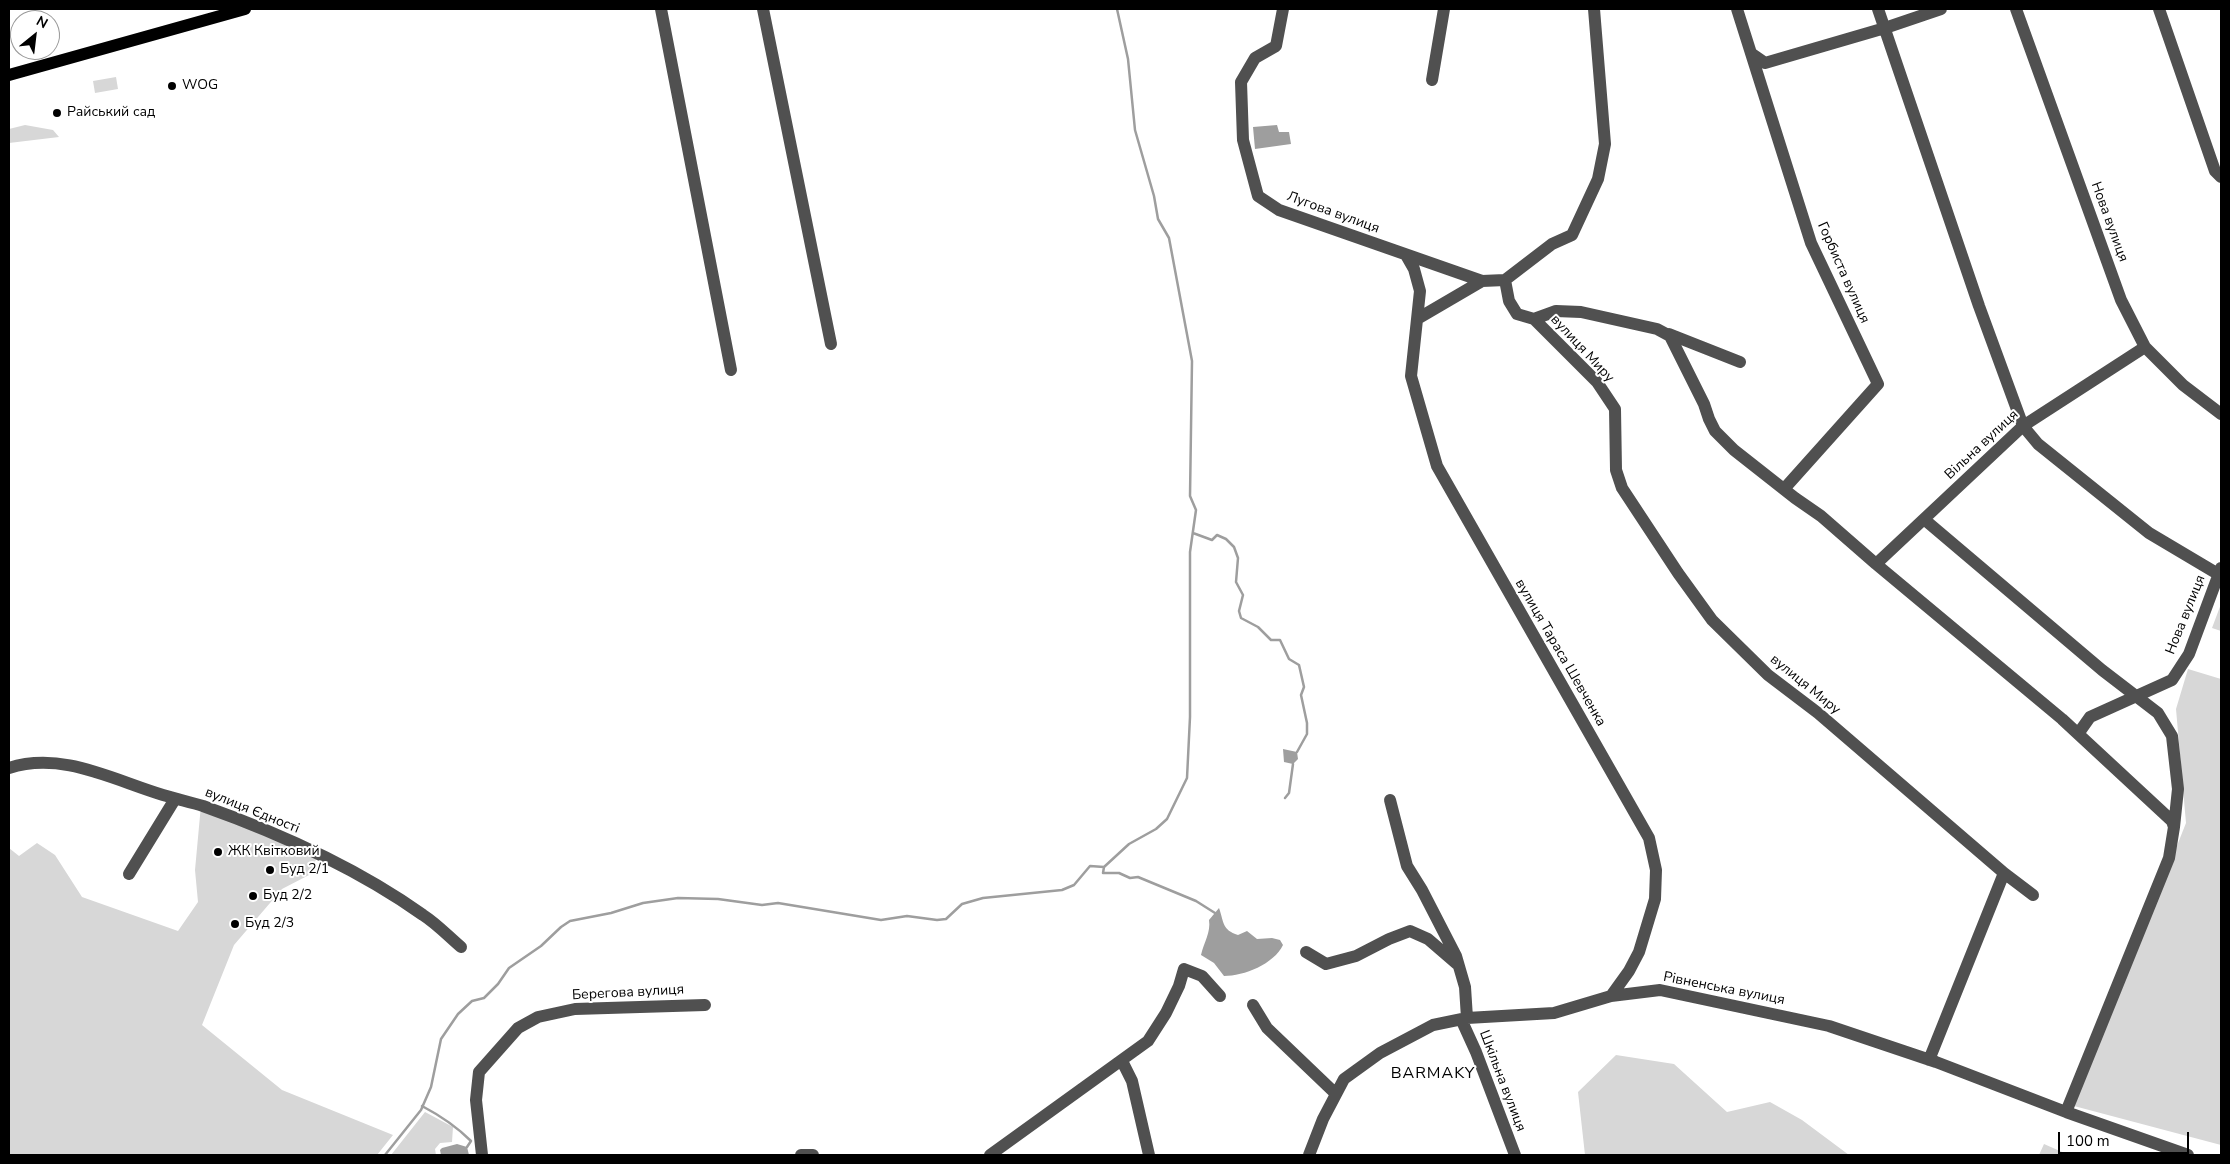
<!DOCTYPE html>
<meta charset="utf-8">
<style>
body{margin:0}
#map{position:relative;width:2230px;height:1164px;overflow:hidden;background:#fff;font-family:"Nunito Sans",sans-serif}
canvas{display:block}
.frame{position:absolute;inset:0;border:10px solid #000;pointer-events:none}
.north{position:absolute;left:10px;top:10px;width:50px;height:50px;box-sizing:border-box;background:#fff;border:1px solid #999;border-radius:50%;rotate:29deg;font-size:14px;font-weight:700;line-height:20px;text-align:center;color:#000}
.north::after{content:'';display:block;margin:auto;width:18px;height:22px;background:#000;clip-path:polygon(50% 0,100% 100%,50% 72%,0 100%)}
.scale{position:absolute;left:2058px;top:1132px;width:131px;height:22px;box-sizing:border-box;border:2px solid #000;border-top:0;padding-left:6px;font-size:15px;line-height:18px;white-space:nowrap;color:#000;-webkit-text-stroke:4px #fff;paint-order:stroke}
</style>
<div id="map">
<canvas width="2230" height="1164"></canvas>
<div class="frame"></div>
<div class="north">N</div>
<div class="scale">100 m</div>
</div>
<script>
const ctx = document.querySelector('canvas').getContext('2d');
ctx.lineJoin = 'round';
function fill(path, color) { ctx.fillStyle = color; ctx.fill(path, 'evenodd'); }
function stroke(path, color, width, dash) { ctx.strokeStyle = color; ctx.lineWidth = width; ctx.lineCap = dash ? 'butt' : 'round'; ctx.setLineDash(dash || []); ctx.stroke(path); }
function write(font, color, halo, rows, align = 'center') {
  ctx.font = font + ' "Nunito Sans",sans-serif'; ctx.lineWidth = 4; ctx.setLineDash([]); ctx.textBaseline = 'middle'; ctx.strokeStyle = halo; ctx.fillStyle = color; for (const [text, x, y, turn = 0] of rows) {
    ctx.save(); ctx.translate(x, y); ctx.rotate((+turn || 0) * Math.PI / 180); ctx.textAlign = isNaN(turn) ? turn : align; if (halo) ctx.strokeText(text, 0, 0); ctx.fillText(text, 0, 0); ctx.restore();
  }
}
fill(new Path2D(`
 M116,77l2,12 -23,4 -2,-12z
 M25,125l28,5 6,7 -50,6v-14z
 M2221,604v27l-9,-3z
 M2188,669l33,10v466l-147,-39 112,-283 -10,-114z
 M201,805l117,50 -9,20 -27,14 -48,56 -32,80 80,65 111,45 -16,20h-368v-307l10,8 18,-13 18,12 27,42 96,34 20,-29 -3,-32z
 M1616,1055l58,9 53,48 43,-10 32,18 47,35h-264l-7,-63z
 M425,1112l28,15 -1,15 -12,1 -5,6 1,6h-45z
 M2044,1144l25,11h-30z`), '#d7d7d7');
fill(new Path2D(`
 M1277,125l2,7h10l2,12 -36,5 -2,-22z
 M1283,749l14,3 1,7 -5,5 -9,-2z
 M1219,908c5,14 3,22 19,27l9,-4 10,8 15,-1 8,2 3,5c-9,19 -39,31 -59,31l-10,-13 -13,-8c3,-13 10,-23 8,-35z
 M457,1144l10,3 2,8h-28l-1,-5 2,-2z`), '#9e9e9e');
stroke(new Path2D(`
 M1193,533l19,7 5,-5 9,4 8,8 4,11 -2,24 7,13 -4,16 2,7 17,9 13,13h9l9,19 10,6 5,22 -3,8 6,28v11l-10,18
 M1285,798l4,-5 4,-29
 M1104,867l-1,6h16l11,5 8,-1 58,24 19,12
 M422,1106c19,10 34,20 49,35l-4,6
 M385,1155l36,-45 10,-23 10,-48 17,-25 14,-13 12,-3 14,-14 11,-16 32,-22 20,-19 9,-6 41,-8 32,-10 35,-5 40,1 44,6 16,-2 103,17 26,-4 30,4 9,-1 16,-15 21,-6 79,-8 12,-5 16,-19 14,1 25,-23 27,-15 11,-10 20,-41 3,-61v-165l6,-42 -6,-14 2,-135 -23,-123 -11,-19 -4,-23 -19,-66 -7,-71 -11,-50`), '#9e9e9e', 2.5);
stroke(new Path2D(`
 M661,9l70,361
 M763,9l68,335
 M1283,9l-7,37 -21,12 -14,24 2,58 15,56 21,14 203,71
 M1737,9l74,234 67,141 -94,105
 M1878,9l101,297 44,120 15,18 111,89 69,41
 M2016,9l105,291 24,47 38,38 38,29
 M2159,9l56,162 6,6
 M1752,54l13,9 120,-35 56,-19
 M1432,80l12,-71
 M1406,255l8,14 6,22 -9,85 26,90 212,372 7,32 -1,29 -16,53 -10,19 -18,25
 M1505,280l4,21 8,13 17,5 22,-8 25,1 76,17 13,7 34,68 5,15 6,12 19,19 61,48 26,18 55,48 186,155 110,102 2,6 -5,31 -103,254
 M1417,319l65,-38 23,-1 47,-36 20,-9 26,-56 7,-35 -11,-135
 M1534,319l63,63 18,27 1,61 6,18 56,85 34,47 56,55 50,38 186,160 -75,187
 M1669,334l71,28
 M1925,520l177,150 56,43 14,23 6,53 -4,38
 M1876,564l147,-138 122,-79
 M2078,734l12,-17 82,-37 17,-26 32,-86
 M9,768c53,-17 104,12 154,27 13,4 27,7 40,11 76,27 154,62 220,109 14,9 25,21 38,32
 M1390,800l17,66 15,24 34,66 9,31 2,31
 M2004,873l29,22
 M129,874l46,-75
 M1306,952l20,12 30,-8 33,-17 21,-8 18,8 29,25
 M1253,1005l14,23 69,66
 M1461,1019l15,33 39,103
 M1122,1061l10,20 17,74
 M482,1155l-6,-55 3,-28 39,-44 20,-11 37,-8 130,-4
 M801,1155h12
 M990,1155l158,-114 18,-28 13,-27 5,-17 18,7 18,20
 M1309,1155l14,-36 21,-40 36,-26 53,-28 34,-7 87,-5 57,-17 49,-6 169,36 107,36 130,50 122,43`), '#505050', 12);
stroke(new Path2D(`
 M9,75l236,-66`), '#000', 12);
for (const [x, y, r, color] of [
 [172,86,5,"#000"],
 [57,113,5,"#000"],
 [218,852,5,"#000"],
 [270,870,5,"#000"],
 [253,896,5,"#000"],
 [235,924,5,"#000"]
]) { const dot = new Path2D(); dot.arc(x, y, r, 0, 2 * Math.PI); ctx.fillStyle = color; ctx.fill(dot); stroke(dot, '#fff', 2); }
write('14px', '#000', '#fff', [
 ["WOG",182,86],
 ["Райський сад",67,113],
 ["ЖК Квітковий",228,852],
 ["Буд 2/1",280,870],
 ["Буд 2/2",263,896],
 ["Буд 2/3",245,924]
], 'left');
write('14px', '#000', '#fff', [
 ["Лугова вулиця",1333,213,20],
 ["Нова вулиця",2109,222,70],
 ["Горбиста вулиця",1843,273,66],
 ["вулиця Миру",1582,349,47],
 ["Вільна вулиця",1982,445,-43],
 ["Нова вулиця",2186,615,-68],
 ["вулиця Тараса Шевченка",1560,653,60],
 ["вулиця Миру",1805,685,39],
 ["вулиця Єдності",252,811,22],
 ["Рівненська вулиця",1724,989,11],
 ["Берегова вулиця",628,993,-3],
 ["Шкільна вулиця",1502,1081,69]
]);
ctx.letterSpacing = '1px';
write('16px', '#000', '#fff', [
 ["BARMAKY",1433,1074]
]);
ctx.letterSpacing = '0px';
</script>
